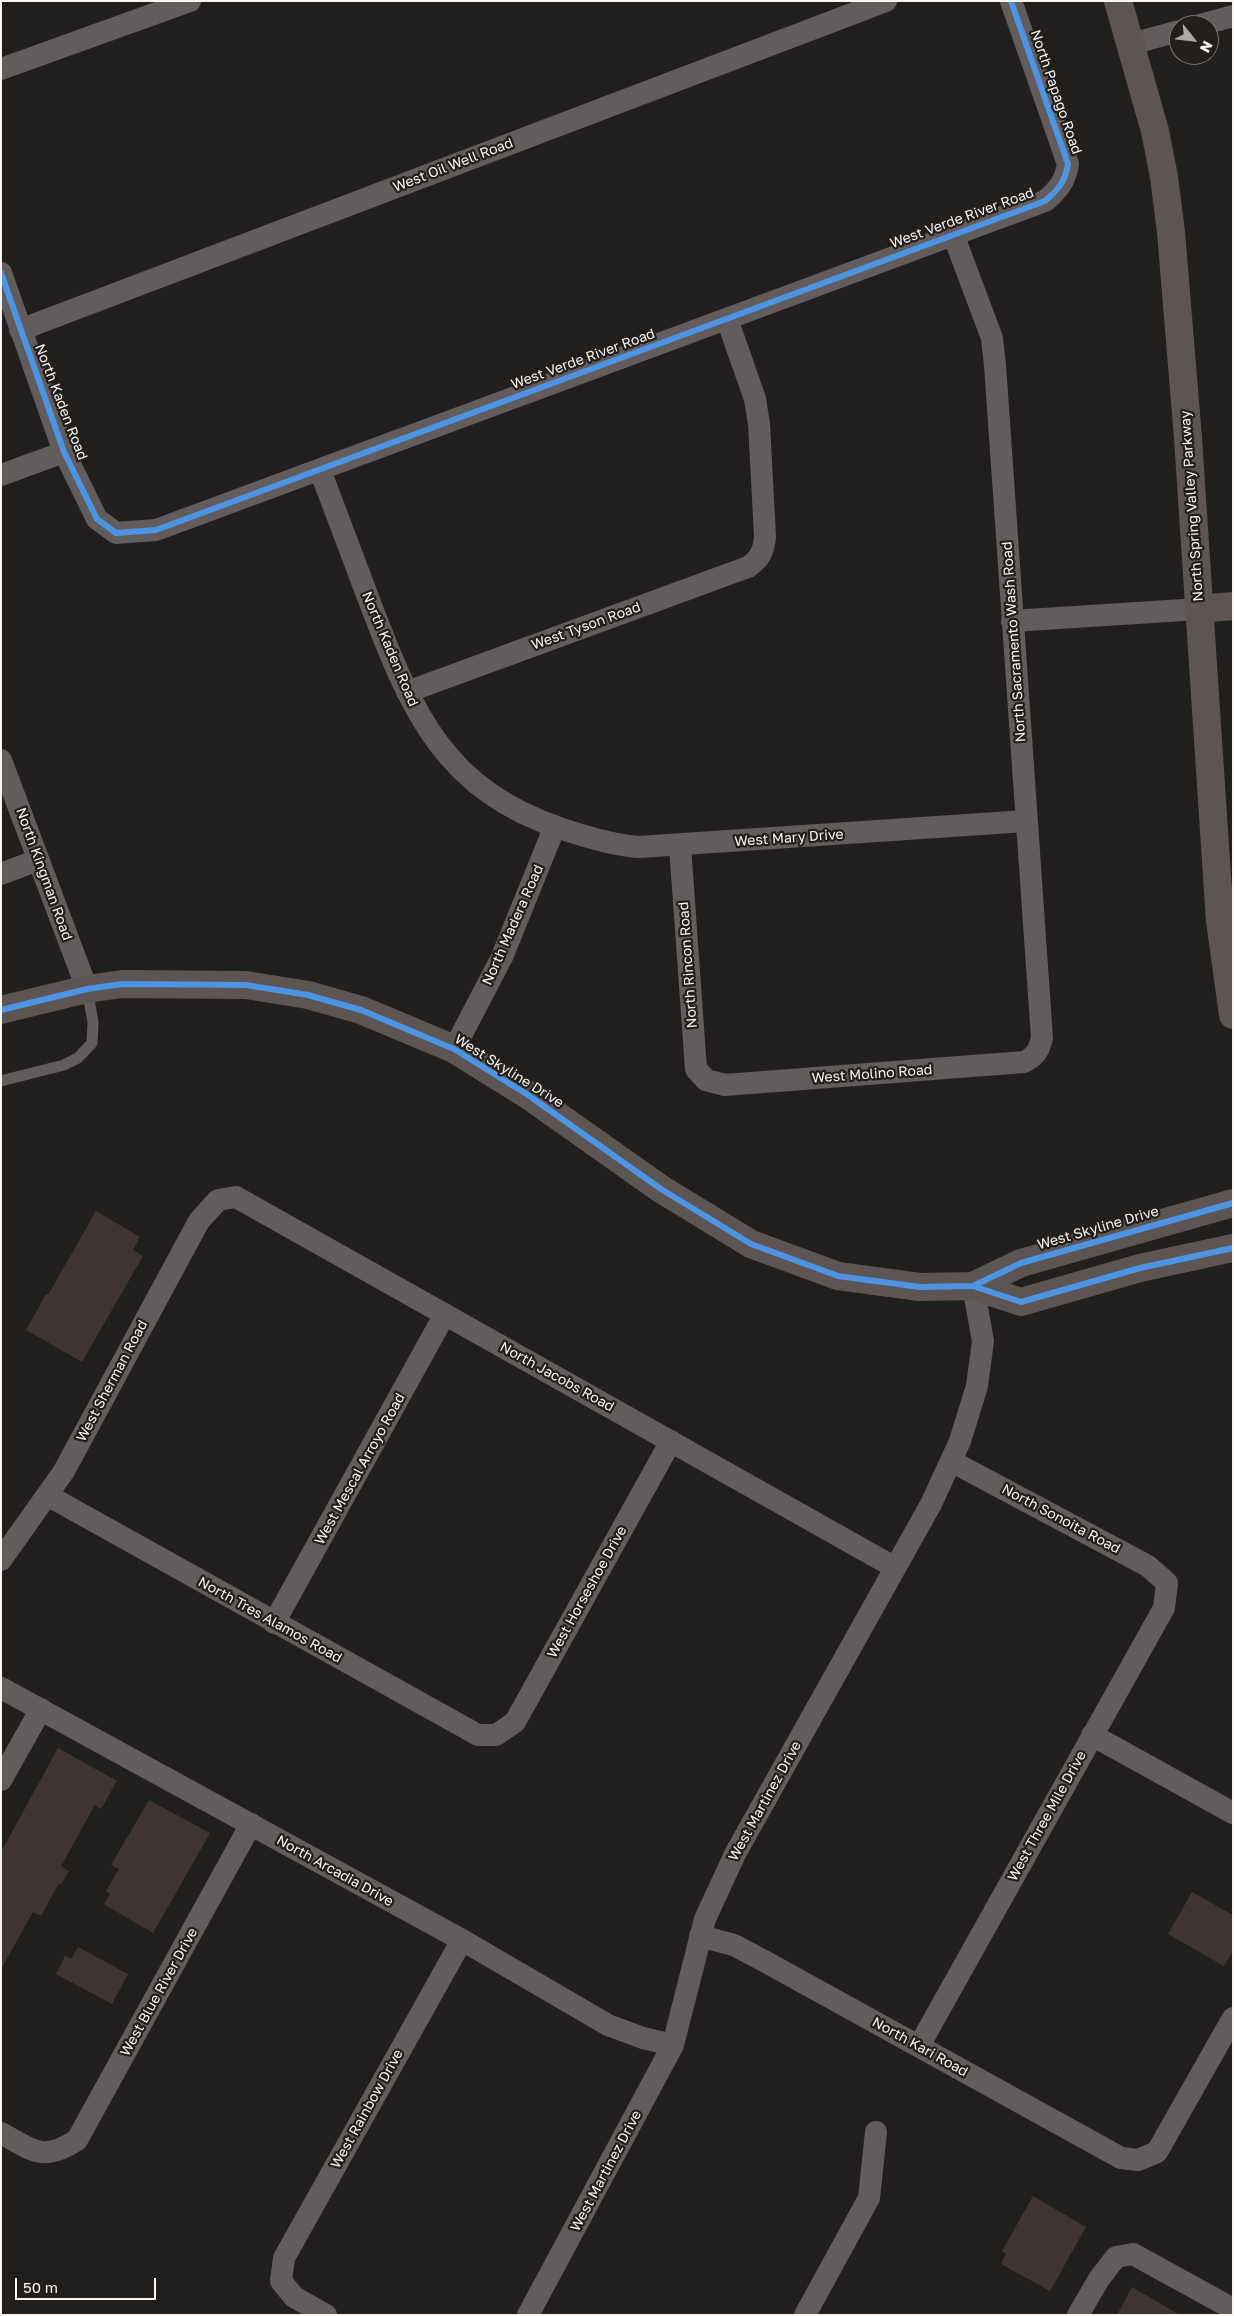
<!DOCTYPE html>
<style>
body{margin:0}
#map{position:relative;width:1234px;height:2316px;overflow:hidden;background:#211f1d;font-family:"Golos Text",sans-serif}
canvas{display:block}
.frame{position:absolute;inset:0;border:2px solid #f7f4f2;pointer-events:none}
.north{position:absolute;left:1169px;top:15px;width:50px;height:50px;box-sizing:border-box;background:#221e1c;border:1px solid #777472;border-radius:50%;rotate:119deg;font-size:14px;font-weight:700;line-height:20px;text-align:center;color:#f7f4f2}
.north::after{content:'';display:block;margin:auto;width:18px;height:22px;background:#aca9a7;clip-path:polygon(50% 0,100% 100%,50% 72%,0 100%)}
.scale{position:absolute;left:15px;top:2278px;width:141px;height:22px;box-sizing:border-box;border:2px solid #f7f4f2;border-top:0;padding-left:6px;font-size:15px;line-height:18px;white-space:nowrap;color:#f7f4f2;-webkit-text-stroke:4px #221e1c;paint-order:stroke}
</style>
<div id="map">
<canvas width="1234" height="2316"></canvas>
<div class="frame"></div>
<div class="north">N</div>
<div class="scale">50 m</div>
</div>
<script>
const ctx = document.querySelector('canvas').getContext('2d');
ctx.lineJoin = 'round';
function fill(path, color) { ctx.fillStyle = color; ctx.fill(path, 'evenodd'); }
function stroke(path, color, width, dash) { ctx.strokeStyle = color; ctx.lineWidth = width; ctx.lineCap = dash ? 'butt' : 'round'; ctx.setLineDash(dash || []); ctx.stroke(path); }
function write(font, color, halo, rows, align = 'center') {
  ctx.font = font + ' "Golos Text",sans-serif'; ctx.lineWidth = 4.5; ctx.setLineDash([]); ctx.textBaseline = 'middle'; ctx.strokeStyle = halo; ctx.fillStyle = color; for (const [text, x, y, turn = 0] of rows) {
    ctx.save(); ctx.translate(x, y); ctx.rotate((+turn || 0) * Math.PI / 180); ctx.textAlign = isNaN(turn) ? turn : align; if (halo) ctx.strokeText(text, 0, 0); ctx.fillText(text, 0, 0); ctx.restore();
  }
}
fill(new Path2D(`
 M96,1211l44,26 -7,13 10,6 -61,106 -56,-32 20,-36 2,1z
 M58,1748l59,33 -16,28 -6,-4 -34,61 8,5 -8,14 -2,-2 -18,33 -8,-4 -32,57v-117z
 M149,1800l61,33 -57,100 -49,-29 6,-10 -4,-3 13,-22 -8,-4z
 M1192,1892l41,23v36l-9,15 -56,-32z
 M78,1947l50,27 -16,30 -56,-30 9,-18 6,3z
 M1033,2196l53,31 -36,64 -49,-27 5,-10 -4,-3z
 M1132,2287l48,28h-63z`), '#3e3532');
stroke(new Path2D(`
 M1,1081l63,-16 14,-7 14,-15 1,-21 -6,-33`), '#635c5d', 11);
stroke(new Path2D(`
 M1200,25l33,-9
 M1131,44l48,-13
 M1,69l189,-68
 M1,273l63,179 33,67 19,14 40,-3 889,-329c13,-11 20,-19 23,-37l-57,-163
 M20,330l866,-329
 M320,470c17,46 35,92 52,138 41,107 74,182 190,221 26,8 50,16 77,18l387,-26
 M1,475l63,-23
 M1012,621l187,-12
 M407,692l341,-125c12,-8 16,-16 17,-31l-6,-112 -4,-25 -28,-80
 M1,760l86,229
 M680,846l16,223 10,11 19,5 299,-23c12,-6 15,-12 18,-24l-47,-673 -3,-27 -39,-104
 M1,874l37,-14
 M454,1049l48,-92 53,-131
 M47,1495l431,240h18l19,-13 156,-281
 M1,1560l63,-89 135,-250 19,-21 18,-3 658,370
 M274,1623l171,-309
 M1,1688l461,252 146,85 35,13 30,7
 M1092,1735l141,78
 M1,1780l40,-71
 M700,1936l34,9 32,17 355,196 17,2 19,-8 76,-134
 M919,2046l245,-438 3,-25 -19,-17 -197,-105
 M1,2133c33,18 42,29 76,7l174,-316
 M326,2315l-32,-18 -13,-16 3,-23 178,-318
 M528,2315l145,-270 32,-126 30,-65 196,-350 29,-63 17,-55 6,-45 -10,-55
 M805,2315l64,-117 7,-66
 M1078,2315l21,-36 17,-22 17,-3 100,55`), '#635c5d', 22);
stroke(new Path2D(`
 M1118,1l37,130 9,46 7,55 17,206 32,483 13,94
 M1199,609l34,-3
 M1,1010l86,-21 35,-5 124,1 62,10 53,15 93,39 74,46 133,94 90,55 87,32 82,11 53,-1 48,16 119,-34 93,-20
 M973,1286l48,-23 212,-60`), '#5c5554', 28);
stroke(new Path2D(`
 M1,273l63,179 33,67 19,14 40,-3 889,-329c13,-11 20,-19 23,-37l-57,-163
 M1,1010l86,-21 35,-5 124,1 62,10 53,15 93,39 74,46 133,94 90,55 87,32 82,11 53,-1 48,16 119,-34 93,-20
 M973,1286l48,-23 212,-60`), '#4d94e3', 6);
write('14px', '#f7f4f2', '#221e1c', [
 ["North Papago Road",1056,92,71],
 ["West Oil Well Road",453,165,-21],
 ["West Verde River Road",962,218,-20],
 ["West Verde River Road",583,359,-20],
 ["North Kaden Road",61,402,69],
 ["North Spring Valley Parkway",1192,506,-94],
 ["West Tyson Road",586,626,-20],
 ["North Sacramento Wash Road",1014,642,-94],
 ["North Kaden Road",390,649,67],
 ["West Mary Drive",789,838,-4],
 ["North Kingman Road",44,874,70],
 ["North Madera Road",513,925,-66],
 ["North Rincon Road",688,965,-94],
 ["West Skyline Drive",509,1071,32],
 ["West Molino Road",872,1074,-4],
 ["West Skyline Drive",1098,1228,-16],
 ["North Jacobs Road",557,1377,29],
 ["West Sherman Road",112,1381,-62],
 ["West Mescal Arroyo Road",360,1469,-61],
 ["North Sonoita Road",1061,1519,28],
 ["West Horseshoe Drive",587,1592,-61],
 ["North Tres Alamos Road",270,1620,29],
 ["West Martinez Drive",765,1801,-61],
 ["West Three Mile Drive",1047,1816,-61],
 ["North Arcadia Drive",335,1871,29],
 ["West Blue River Drive",159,1992,-61],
 ["North Kari Road",920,2047,29],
 ["West Rainbow Drive",367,2109,-61],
 ["West Martinez Drive",606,2171,-62]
]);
</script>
